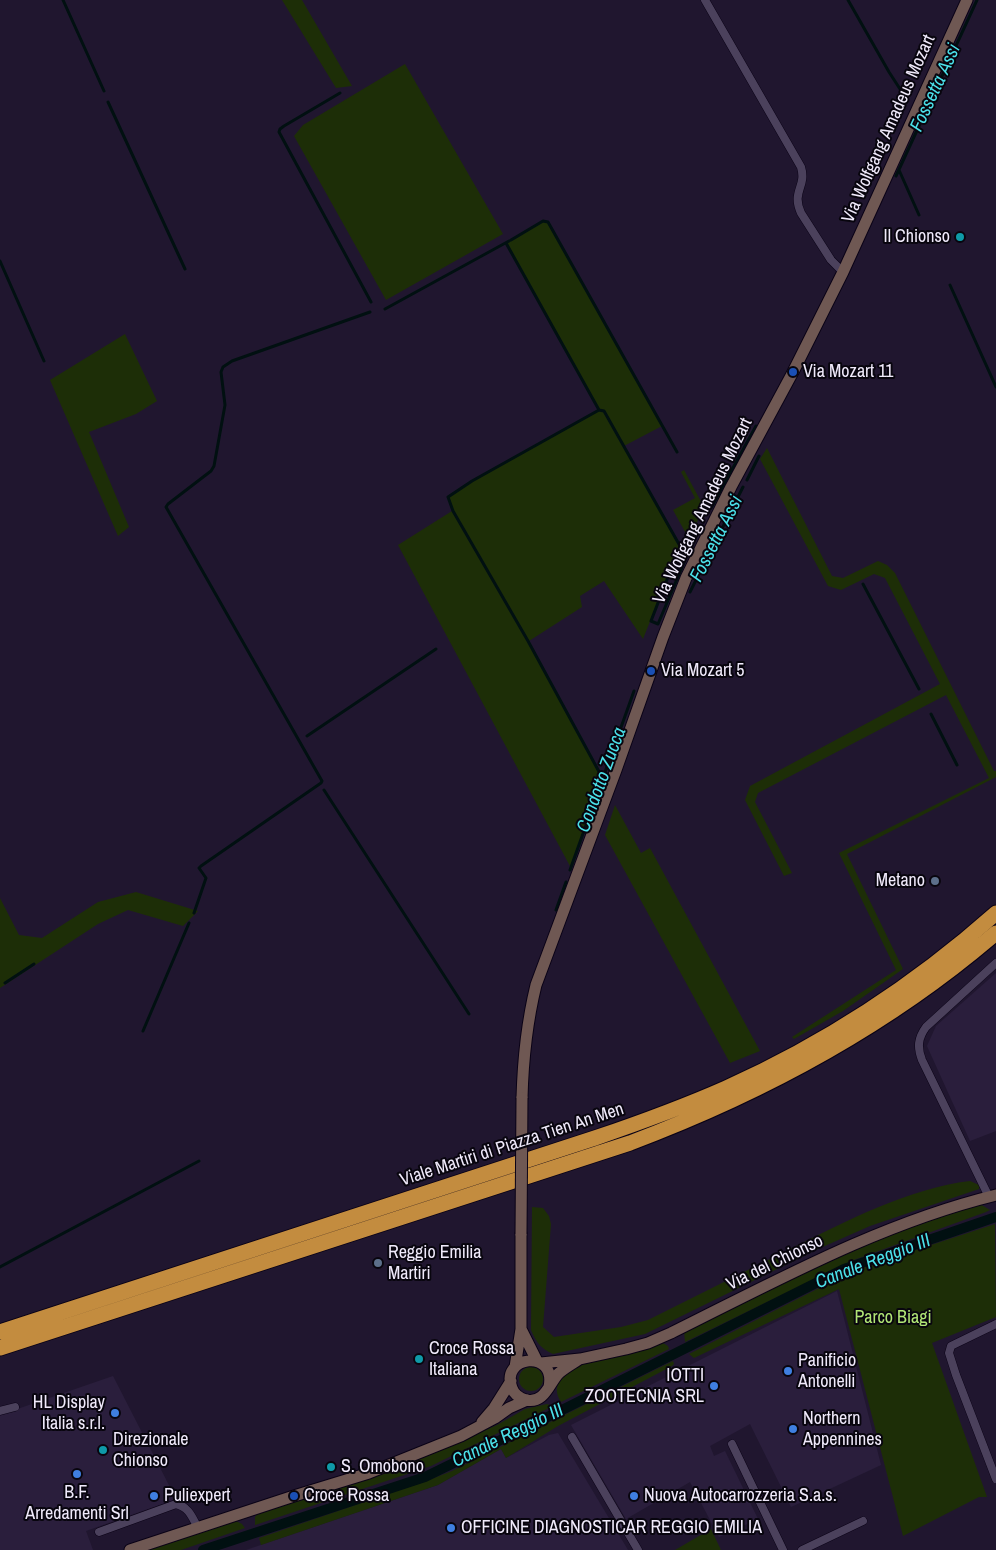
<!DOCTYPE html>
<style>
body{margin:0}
canvas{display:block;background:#20162f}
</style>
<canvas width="996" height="1550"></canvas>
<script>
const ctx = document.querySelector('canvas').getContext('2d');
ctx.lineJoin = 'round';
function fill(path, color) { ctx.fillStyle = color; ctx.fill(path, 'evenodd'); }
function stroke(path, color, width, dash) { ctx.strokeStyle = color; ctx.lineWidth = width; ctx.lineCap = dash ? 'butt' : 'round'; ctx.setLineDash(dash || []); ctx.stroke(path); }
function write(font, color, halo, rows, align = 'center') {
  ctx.font = font + ' "Archivo Narrow",sans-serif'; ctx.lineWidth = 4; ctx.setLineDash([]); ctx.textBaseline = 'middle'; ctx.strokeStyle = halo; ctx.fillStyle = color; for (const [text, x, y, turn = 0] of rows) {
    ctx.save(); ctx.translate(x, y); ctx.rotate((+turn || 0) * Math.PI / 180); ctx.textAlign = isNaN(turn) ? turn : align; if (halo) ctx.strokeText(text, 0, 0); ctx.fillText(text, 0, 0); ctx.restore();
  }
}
fill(new Path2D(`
 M996,973v158l-26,10 -43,-95 9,-20z
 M837,1291l44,174 -90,42 -41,-83 -40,22 4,10 11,-5 33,68 -39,18 -29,-55 -64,37 -55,-94z
 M113,1376l63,123 -90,32 7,19h-93v-135z
 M558,1433l70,117h-382l192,-65 63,-36 5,9 43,-23z`), '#2a1e3c');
fill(new Path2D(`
 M282,0h20l50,86 -16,2z
 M405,64l98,170 -117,66 -92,-164 9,-11z
 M543,221l5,1 114,204 -38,20 56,100 -37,93 -39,-58 -24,15 2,11 -53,34 72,135 -30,92 -173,-323 54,-34 -4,-14 24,-16 127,-71 -93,-167z
 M125,334l32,67 -21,13 -47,18 40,95 -11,9 -68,-156z
 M767,448l65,128 11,2 35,-17 9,4 8,8 99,198h2v6l-149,77 56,115 -60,42 -49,28 -2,-2 104,-67 -57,-117 150,-75 -43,-83 -188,98 -3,9 37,71 -8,3 -39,-76 5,-14 190,-102 -55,-106 -11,-4 -33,16 -13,-4 -68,-127z
 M684,470l20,37 -15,32 -16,-29 22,-12 -14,-26z
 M615,805l26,48 9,-5 110,203 -30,12 -125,-228z
 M136,892l62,19 -15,15 -55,-16 -30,14 -98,64v-90l19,37 23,3 56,-36z
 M970,1181l9,4v4l-109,37 -52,23 -173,85 -92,20c-12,-5 -17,-12 -22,-24l1,-123 11,1 6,8 2,8 -8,103 11,10 67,-10 27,-7c48,-24 96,-48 144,-72 54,-27 118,-60 178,-67z
 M980,1204l10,6 -4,2 -135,49 -166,81 -1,-11 175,-84 37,-15z
 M995,1224l1,93 -64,26 55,154h-8l-76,39 -64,-247 -145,69 -5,-4 142,-72 36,-16z
 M663,1343l5,3 1,3 -108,53c-11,-17 2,-29 17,-37z
 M673,1361l1,3 -2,2 -114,60 -52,32 -5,-9 -63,36 -177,60 -2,-7 170,-58 23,-9z
 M519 1379a12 12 0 1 1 24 0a12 12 0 1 1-24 0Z
 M547,1404l3,1 1,2 -120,59 -176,59v-8l3,-4 88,-27 75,-28 76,-33 28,-16z
 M234,1520l8,4 3,4 -64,22h-38z
 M711,1529l10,21h-46z`), '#1d2e07');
stroke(new Path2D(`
 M63,0l41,91
 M848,0l41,72 11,17
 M340,93l-56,33 -4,3 -1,3 92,170
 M108,102l77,167
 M899,170l20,45
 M896,176l81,-176
 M511,240l32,-19 5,1 129,230
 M506,243l93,167 5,1 76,135 -29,75 7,3 30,-71
 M0,261l44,100
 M950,285l46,102
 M385,309l124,-68
 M599,410l-127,71 -24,16 5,14 75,130 75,138
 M747,480l12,-24
 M711,508l45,-82
 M863,584l56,105
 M690,592l53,-105
 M931,714l26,51
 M307,736l129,-87
 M324,790l145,224
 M570,870l64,-179
 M556,910l10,-28
 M194,913l12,-35 -7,-10 2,-2 120,-83 1,-2 -156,-274 2,-3 43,-33 3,-5 11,-61 -4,-33 2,-5 9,-6 138,-49
 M5,983l29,-19
 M143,1031l46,-108
 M0,1267l199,-106`), '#011011', 3);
stroke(new Path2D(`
 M203,1550l222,-73 141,-69 278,-139 152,-52`), '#011011', 10);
const street = new Path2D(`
 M705,0l96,167c6,20 -10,24 0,46l30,47 12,12
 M989,1197l-67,-137c-5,-13 -4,-22 4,-33l70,-64
 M996,1324l-41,20 -4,2 -2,7 7,22 40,104
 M0,1411l15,-4
 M572,1437l66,113
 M732,1444l51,106
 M99,1532l77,-28c13,3 16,13 22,24
 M802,1550l61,-29`);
const secondary = new Path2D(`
 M522,1098c1,-39 5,-76 14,-113l80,-215 47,-133 23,-59 45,-91 62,-115 50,-100 124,-272
 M521,1329l16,32
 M541,1363l39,-4 46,-10 22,-6 23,-10c105,-52 210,-110 325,-138
 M515,1367l6,-38v-95
 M549,1387c8,-39 -50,-31 -37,1 2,6 7,10 14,12 19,4 23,-17 33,-27 6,-5 13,-9 19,-13
 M482,1422l12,-14 17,-27
 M130,1550l164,-54 75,-23 92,-37 34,-18 14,-10 18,-8`);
const highway = new Path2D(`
 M0,1332l595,-194c44,-15 88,-31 131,-50 98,-44 190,-104 270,-175
 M0,1348l630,-205c133,-50 258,-117 366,-210`);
stroke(street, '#0a0216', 9);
stroke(secondary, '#0a0216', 13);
stroke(highway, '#0a0216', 17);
stroke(street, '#4b415c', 8);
stroke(secondary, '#6f5853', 11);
stroke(highway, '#c38c3f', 15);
const secondaryBridge = new Path2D(`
 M521,1234l1,-136`);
stroke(secondaryBridge, '#0a0216', 13, []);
stroke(secondaryBridge, '#6f5853', 11);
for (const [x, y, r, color] of [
 [960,237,5,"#0f9aa8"],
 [793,372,5,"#1a4fb4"],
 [651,671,5,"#1a4fb4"],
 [935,881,5,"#5c6f8a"],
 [378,1263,5,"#5c6f8a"],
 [419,1359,5,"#0f9aa8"],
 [788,1371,5,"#3f7fe0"],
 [714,1386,5,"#3f7fe0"],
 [115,1413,5,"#3f7fe0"],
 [793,1429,5,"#3f7fe0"],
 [103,1450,5,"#0f9aa8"],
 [331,1467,5,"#0f9aa8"],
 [77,1474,5,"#3f7fe0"],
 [154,1496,5,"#3f7fe0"],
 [294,1496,5,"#1a4fb4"],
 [634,1496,5,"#3f7fe0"],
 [451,1528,5,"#3f7fe0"]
]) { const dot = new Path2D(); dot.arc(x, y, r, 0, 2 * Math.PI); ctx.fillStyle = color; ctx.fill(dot); stroke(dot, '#08050e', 2); }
write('18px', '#f0eafb', '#08050e', [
 ["Via Wolfgang Amadeus Mozart",889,129,-66],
 ["Via Wolfgang Amadeus Mozart",703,511,-64],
 ["Viale Martiri di Piazza Tien An Men",512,1145,-18],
 ["Via del Chionso",775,1263,-26]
]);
write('18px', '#f0eafb', '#08050e', [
 ["Il Chionso",950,237,"right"],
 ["Via Mozart 11",803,372],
 ["Via Mozart 5",661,671],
 ["Metano",925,881,"right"],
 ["Reggio Emilia",388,1253],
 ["Martiri",388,1274],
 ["Croce Rossa",429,1349],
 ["Italiana",429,1370],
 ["Panificio",798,1361],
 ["Antonelli",798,1382],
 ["IOTTI",704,1376,"right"],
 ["ZOOTECNIA SRL",704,1397,"right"],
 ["HL Display",105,1403,"right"],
 ["Italia s.r.l.",105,1424,"right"],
 ["Northern",803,1419],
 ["Appennines",803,1440],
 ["Direzionale",113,1440],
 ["Chionso",113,1461],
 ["S. Omobono",341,1467],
 ["B.F.",77,1493,"center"],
 ["Arredamenti Srl",77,1514,"center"],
 ["Puliexpert",164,1496],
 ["Croce Rossa",304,1496],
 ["Nuova Autocarrozzeria S.a.s.",644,1496],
 ["OFFICINE DIAGNOSTICAR REGGIO EMILIA",461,1528]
], 'left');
write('18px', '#b2e776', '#08050e', [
 ["Parco Biagi",893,1318]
]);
write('italic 19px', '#4be0e9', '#08050e', [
 ["Fossetta Assi",936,88,-65],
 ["Fossetta Assi",717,539,-63],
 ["Condotto Zucca",602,780,-70],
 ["Canale Reggio III",873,1262,-21],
 ["Canale Reggio III",508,1436,-26]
]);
</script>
